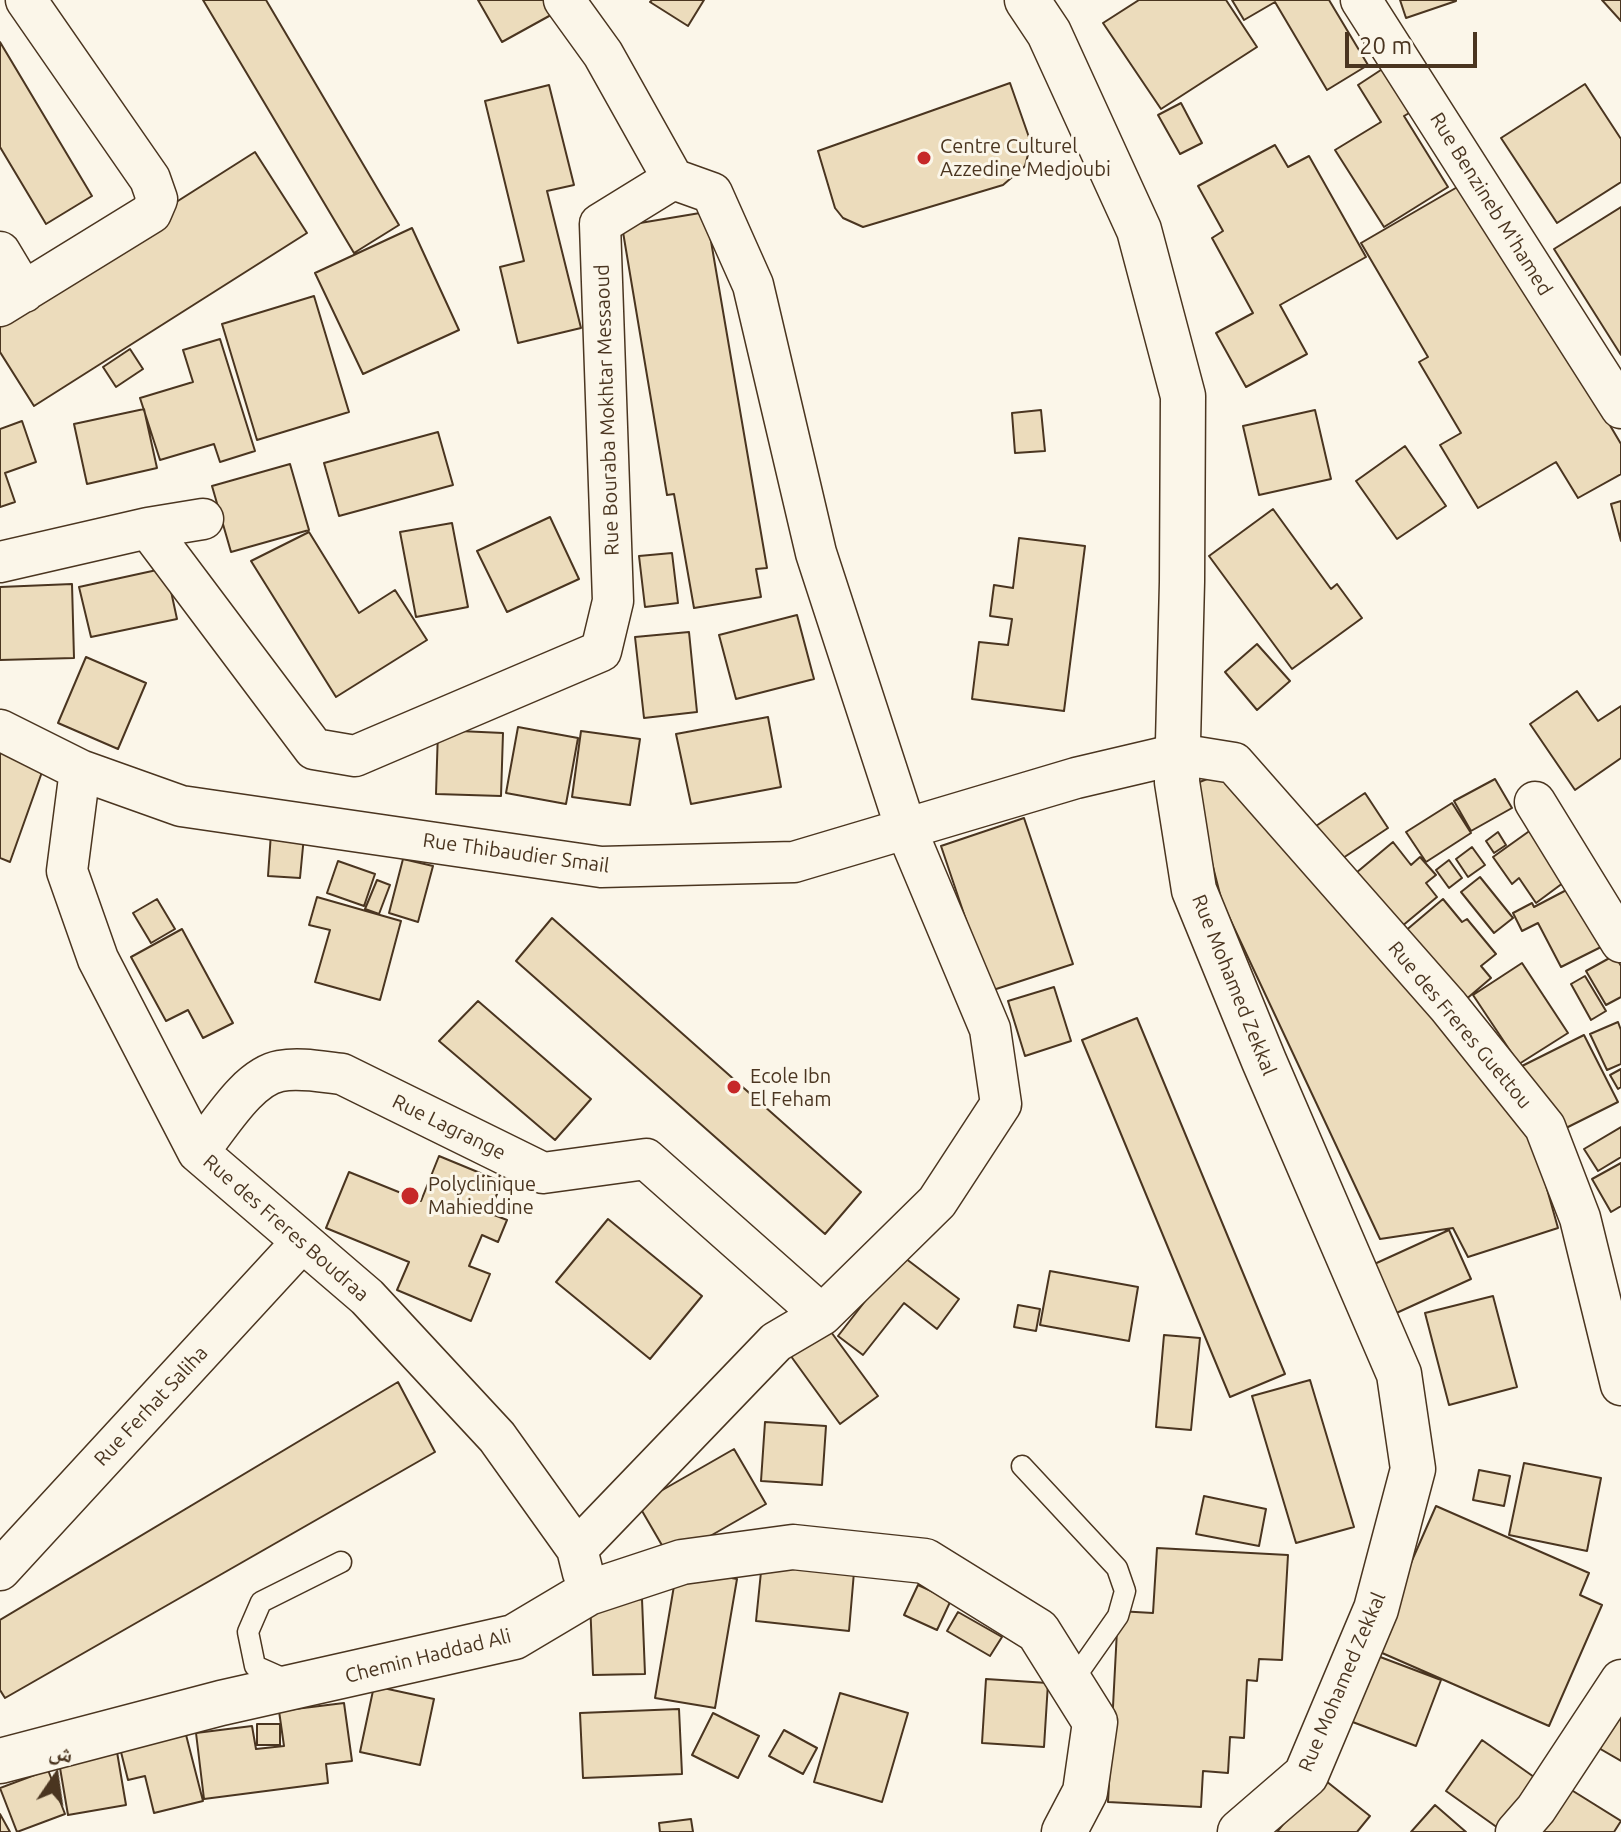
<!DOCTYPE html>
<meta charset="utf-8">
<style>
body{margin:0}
#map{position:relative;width:1621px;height:1832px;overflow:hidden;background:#fbf6e9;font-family:Ubuntu,"Noto Naskh Arabic",sans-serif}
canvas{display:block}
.north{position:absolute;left:16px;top:1736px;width:80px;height:80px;-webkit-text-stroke:6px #fbf6e9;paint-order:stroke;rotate:13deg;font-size:22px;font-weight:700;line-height:32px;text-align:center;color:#4a3520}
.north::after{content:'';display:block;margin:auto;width:28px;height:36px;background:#4a3520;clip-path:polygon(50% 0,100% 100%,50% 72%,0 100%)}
.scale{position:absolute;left:1345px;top:32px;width:132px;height:36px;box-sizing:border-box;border:4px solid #4a3520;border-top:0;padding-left:10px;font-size:24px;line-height:28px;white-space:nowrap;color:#4a3520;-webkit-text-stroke:6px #fbf6e9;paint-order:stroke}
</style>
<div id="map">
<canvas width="1621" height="1832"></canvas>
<div class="north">ش</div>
<div class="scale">20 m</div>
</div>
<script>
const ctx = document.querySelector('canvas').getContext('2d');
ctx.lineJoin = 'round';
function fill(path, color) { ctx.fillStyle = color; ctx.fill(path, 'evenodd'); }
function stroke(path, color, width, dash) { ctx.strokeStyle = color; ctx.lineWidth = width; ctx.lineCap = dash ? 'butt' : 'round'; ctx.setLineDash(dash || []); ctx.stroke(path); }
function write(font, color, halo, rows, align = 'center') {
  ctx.font = font + ' Ubuntu,sans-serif'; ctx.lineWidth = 6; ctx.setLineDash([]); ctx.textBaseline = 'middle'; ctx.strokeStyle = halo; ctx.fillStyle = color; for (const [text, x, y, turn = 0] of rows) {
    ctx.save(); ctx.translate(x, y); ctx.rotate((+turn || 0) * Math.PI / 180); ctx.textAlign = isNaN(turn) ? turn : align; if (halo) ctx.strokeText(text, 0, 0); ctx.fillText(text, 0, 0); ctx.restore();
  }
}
const building = new Path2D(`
 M203,0h63l133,225 -45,28z
 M478,0h76l6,10 -58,32z
 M652,0h52l-16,26 -38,-24z
 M1139,0h87l31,47 -96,62 -58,-86z
 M1232,0h97l39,65 -41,25 -52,-88 -31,18z
 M1400,0h56v1l-50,17z
 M1602,0h19v21z
 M0,42l92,154 -46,28 -46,-77z
 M1390,64l28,44 -14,8 44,71 -64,40 -49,-77 46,-28 -23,-37z
 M1010,83l21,60 -6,23 -22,19 -140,42 -20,-9 -8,-10 -17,-57z
 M1585,84l36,55v43l-64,41 -56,-85z
 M549,85l25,100 -27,6 34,137 -63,15 -18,-76 24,-6 -39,-160z
 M1181,103l21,40 -22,11 -22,-39z
 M1275,145l13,22 21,-11 57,101 -86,48 27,49 -61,33 -30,-54 37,-20 -41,-75 11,-7 -25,-45z
 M255,152l52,81 -273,173 -34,-54v-38z
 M1466,182l155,262v30l-43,24 -22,-36 -78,46 -38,-63 21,-12 -42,-71 9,-5 -67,-114z
 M1621,207v148l-67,-106z
 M706,212l61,356 -11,1 5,28 -67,11 -20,-114 -7,1 -45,-269z
 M412,228l47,102 -96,44 -48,-101z
 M314,296l35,116 -92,28 -35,-116z
 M220,339l35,112 -35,11 -6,-18 -54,16 -20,-62 53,-16 -10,-32z
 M130,349l13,20 -27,18 -13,-20z
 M144,409l13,59 -70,16 -13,-60z
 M1041,410l4,41 -30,2 -3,-40z
 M1315,410l16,69 -72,16 -16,-69z
 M22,421l14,41 -31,11 10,29 -15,5v-78z
 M438,432l15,53 -114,31 -15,-53z
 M1405,446l41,60 -49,33 -41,-58z
 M290,464l19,66 -78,22 -19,-66z
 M1621,501v40l-10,-37z
 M1273,509l58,80 6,-5 25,34 -70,51 -83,-113z
 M550,517l29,62 -72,33 -30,-61z
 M452,523l16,84 -52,10 -16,-85z
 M309,532l50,81 36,-23 32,50 -91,57 -85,-136z
 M1019,538l66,8 -21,165 -92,-12 7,-57 29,3 4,-26 -22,-3 4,-31 19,3z
 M672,553l6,50 -33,4 -6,-51z
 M166,568l11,51 -86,18 -12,-50z
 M72,584l2,74 -74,2v-73z
 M797,615l17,64 -78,20 -17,-64z
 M689,632l8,80 -53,6 -9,-81z
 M1257,644l33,37 -33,29 -32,-38z
 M86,657l60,26 -28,66 -60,-26z
 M1577,691l21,30 23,-15v52l-46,32 -45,-66z
 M768,717l13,70 -90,17 -15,-70z
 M518,727l60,11 -12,66 -60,-11z
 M438,730l65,3 -2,63 -65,-2z
 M581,731l59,8 -10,66 -58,-8z
 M0,742l47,16 -37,104 -10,-4z
 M1225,772l306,360 27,96 -90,29 -15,-29 -73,11 -158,-337 -30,-117z
 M1495,779l17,29 -41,23 -17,-30z
 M1365,793l23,35 -48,32 -24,-34z
 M1452,803l19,30 -45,29 -20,-30z
 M1024,818l49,146 -83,27 -49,-145z
 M1535,827l36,50 -35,26 -17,-25 -7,6 -19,-27z
 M1498,832l8,13 -12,8 -8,-12z
 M271,833l33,3 -4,42 -32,-2z
 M1393,842l18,23 9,-8 16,18 -10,8 11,14 -48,40 -45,-54z
 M1472,847l13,18 -17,12 -12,-18z
 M403,859l30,7 -15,56 -29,-9z
 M1449,860l13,18 -13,10 -13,-18z
 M338,861l37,13 -11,32 -37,-13z
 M1480,877l33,41 -19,15 -33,-41z
 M377,880l13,5 -11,29 -14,-5z
 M1576,885l31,59 -46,23 -23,-44 -16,8 -9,-18 19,-10 2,4z
 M317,897l84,24 -21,79 -65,-18 15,-52 -21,-5z
 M157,899l18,30 -24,14 -18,-30z
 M1443,899l19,23 5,-3 29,35 -15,12 10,12 -34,29 -60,-69z
 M552,918l309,274 -36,42 -309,-273z
 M182,929l51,94 -30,15 -15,-28 -22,11 -35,-64z
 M1615,955l6,11v31l-15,8 -20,-34z
 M1522,963l46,70 -49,31 -46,-69z
 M1585,976l21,35 -15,9 -20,-36z
 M1054,987l17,54 -46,15 -17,-55z
 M478,1001l113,98 -36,41 -116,-99z
 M1137,1018l148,356 -55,23 -148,-357z
 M1618,1022l3,8v34l-14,6 -17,-36z
 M1584,1035l34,67 -62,31 -34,-67z
 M1621,1069v18l-3,2 -8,-14z
 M1621,1127v30l-23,14 -14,-22z
 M439,1156l63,26 -13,31 18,7 -9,22 -16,-7 -13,31 21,8 -19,47 -74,-31 12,-28 -83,-34 23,-56 72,29z
 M1621,1163v43l-10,6 -19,-33z
 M608,1219l94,77 -52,63 -94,-77z
 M1449,1230l22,49 -79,36 -22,-49z
 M901,1255l58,44 -22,30 -33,-26 -41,52 -25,-19z
 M1050,1271l88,16 -9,54 -89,-16z
 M1493,1296l24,91 -68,18 -24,-92z
 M1018,1305l22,4 -4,22 -22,-4z
 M823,1321l55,75 -38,28 -55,-76z
 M1164,1335l36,3 -9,92 -35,-3z
 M1310,1380l44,147 -58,16 -44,-147z
 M398,1382l37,70 -430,246 -5,-8v-70z
 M765,1422l61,4 -4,59 -61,-4z
 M734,1449l32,55 -96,55 -32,-55z
 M1524,1463l77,15 -14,73 -78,-16z
 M1479,1470l31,6 -6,30 -31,-6z
 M1204,1496l62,13 -7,37 -63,-12z
 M1436,1506l153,67 -9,22 22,10 -53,121 -176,-77z
 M1157,1548l131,7 -6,105 -23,-1 -2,22 -10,-1 -3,58 -14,-1 -2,36 -25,-2 -2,36 -93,-5 10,-191 35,2z
 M762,1562l92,10 -5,59 -93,-10z
 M677,1568l60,11 -22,129 -60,-10z
 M918,1585l33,15 -14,30 -33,-15z
 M642,1599l3,75 -52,1 -3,-75z
 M958,1612l44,25 -12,19 -43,-25z
 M1375,1655l66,25 -25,66 -66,-25z
 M986,1679l62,4 -4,64 -62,-4z
 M374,1686l60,13 -14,66 -60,-13z
 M1621,1691v70l-31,-18z
 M840,1693l68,20 -26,89 -68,-20z
 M344,1703l8,58 -26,3 2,19 -124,16 -8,-66 56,-7 4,23 28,-3 -5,-35z
 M679,1709l3,65 -99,4 -3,-65z
 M713,1713l46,23 -21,42 -46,-23z
 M257,1724h23v21h-23z
 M184,1727l19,74 -49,12 -9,-37 -17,4 -9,-36z
 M784,1730l33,18 -14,26 -34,-18z
 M1482,1740l52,37 -36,51 -52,-37z
 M117,1752l9,53 -58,10 -9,-53z
 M48,1770l17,44 -48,18 -17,-44z
 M1321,1777l49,39 -13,16h-80z
 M1565,1786l56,35 -7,11h-77z
 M1435,1805l31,27h-55z
 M0,1814l10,18h-10z
 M691,1819l2,13h-33l-1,-9z`);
fill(building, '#ecdcbc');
stroke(building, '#4a3520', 2);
const lane = new Path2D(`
 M1022,1466l95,102 8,23 -7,25 -47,67
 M291,1682l-36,-16 -7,-34 13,-30 80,-40`);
const street = new Path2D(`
 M564,0l39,54 70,125
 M1361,0l260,408
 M0,252l24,40
 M0,306l151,-93 6,-14 -7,-20 -124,-179
 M148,528l55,-9
 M0,562l148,-34 166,221 41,7 246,-105 12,-50 -13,-377 73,-45 39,14 41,92 63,268 90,276 84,200 11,75 -64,98 -115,113 -46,27 -199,207
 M0,730l80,40 101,36 420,61 193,-5 282,-84 102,-24 56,9 214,243 97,121 35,91 41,167
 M80,770l-13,101 31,88 100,193 169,145 130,140 80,112 6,24
 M1535,802l86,140
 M198,1152c21,-25 49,-75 82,-81 20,-4 43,1 62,3l201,99 103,-14 176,156
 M0,1570l302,-328
 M1516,1832l20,-23 85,-129`);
const secondary = new Path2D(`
 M1027,0l22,33 90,197 44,166 -1,186 -5,200 17,108 70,171 135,313 14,95 -37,140 -70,166 -66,57
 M0,1761l221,-58 293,-66 74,-44 94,-31 111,-15 132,14 113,70 57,91 -10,70 -21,40`);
stroke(lane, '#4a3520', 23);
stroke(street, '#4a3520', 43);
stroke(secondary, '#4a3520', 47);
stroke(lane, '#fbf6e9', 20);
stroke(street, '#fbf6e9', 40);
stroke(secondary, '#fbf6e9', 44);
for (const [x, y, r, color] of [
 [924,158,8,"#c62828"],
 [734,1087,8,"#c62828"],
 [410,1196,10,"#c62828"]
]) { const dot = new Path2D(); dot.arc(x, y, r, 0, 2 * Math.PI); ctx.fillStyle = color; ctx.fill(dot); stroke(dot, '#fbf6e9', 3); }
write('20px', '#4a3520', '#fbf6e9', [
 ["Centre Culturel",940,146],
 ["Azzedine Medjoubi",940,169],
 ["Ecole Ibn",750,1076],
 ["El Feham",750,1099],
 ["Polyclinique",428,1184],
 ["Mahieddine",428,1207]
], 'left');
write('20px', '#4a3520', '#fbf6e9', [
 ["Rue Benzineb M'hamed",1491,204,58],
 ["Rue Bouraba Mokhtar Messaoud",607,410,-92],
 ["Rue Thibaudier Smail",516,853,8],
 ["Rue Mohamed Zekkal",1234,985,68],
 ["Rue des Freres Guettou",1460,1025,50],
 ["Rue Lagrange",449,1127,26],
 ["Rue des Freres Boudraa",286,1228,41],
 ["Rue Ferhat Saliha",151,1406,-47],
 ["Chemin Haddad Ali",428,1656,-14],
 ["Rue Mohamed Zekkal",1342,1682,-67]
]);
</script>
